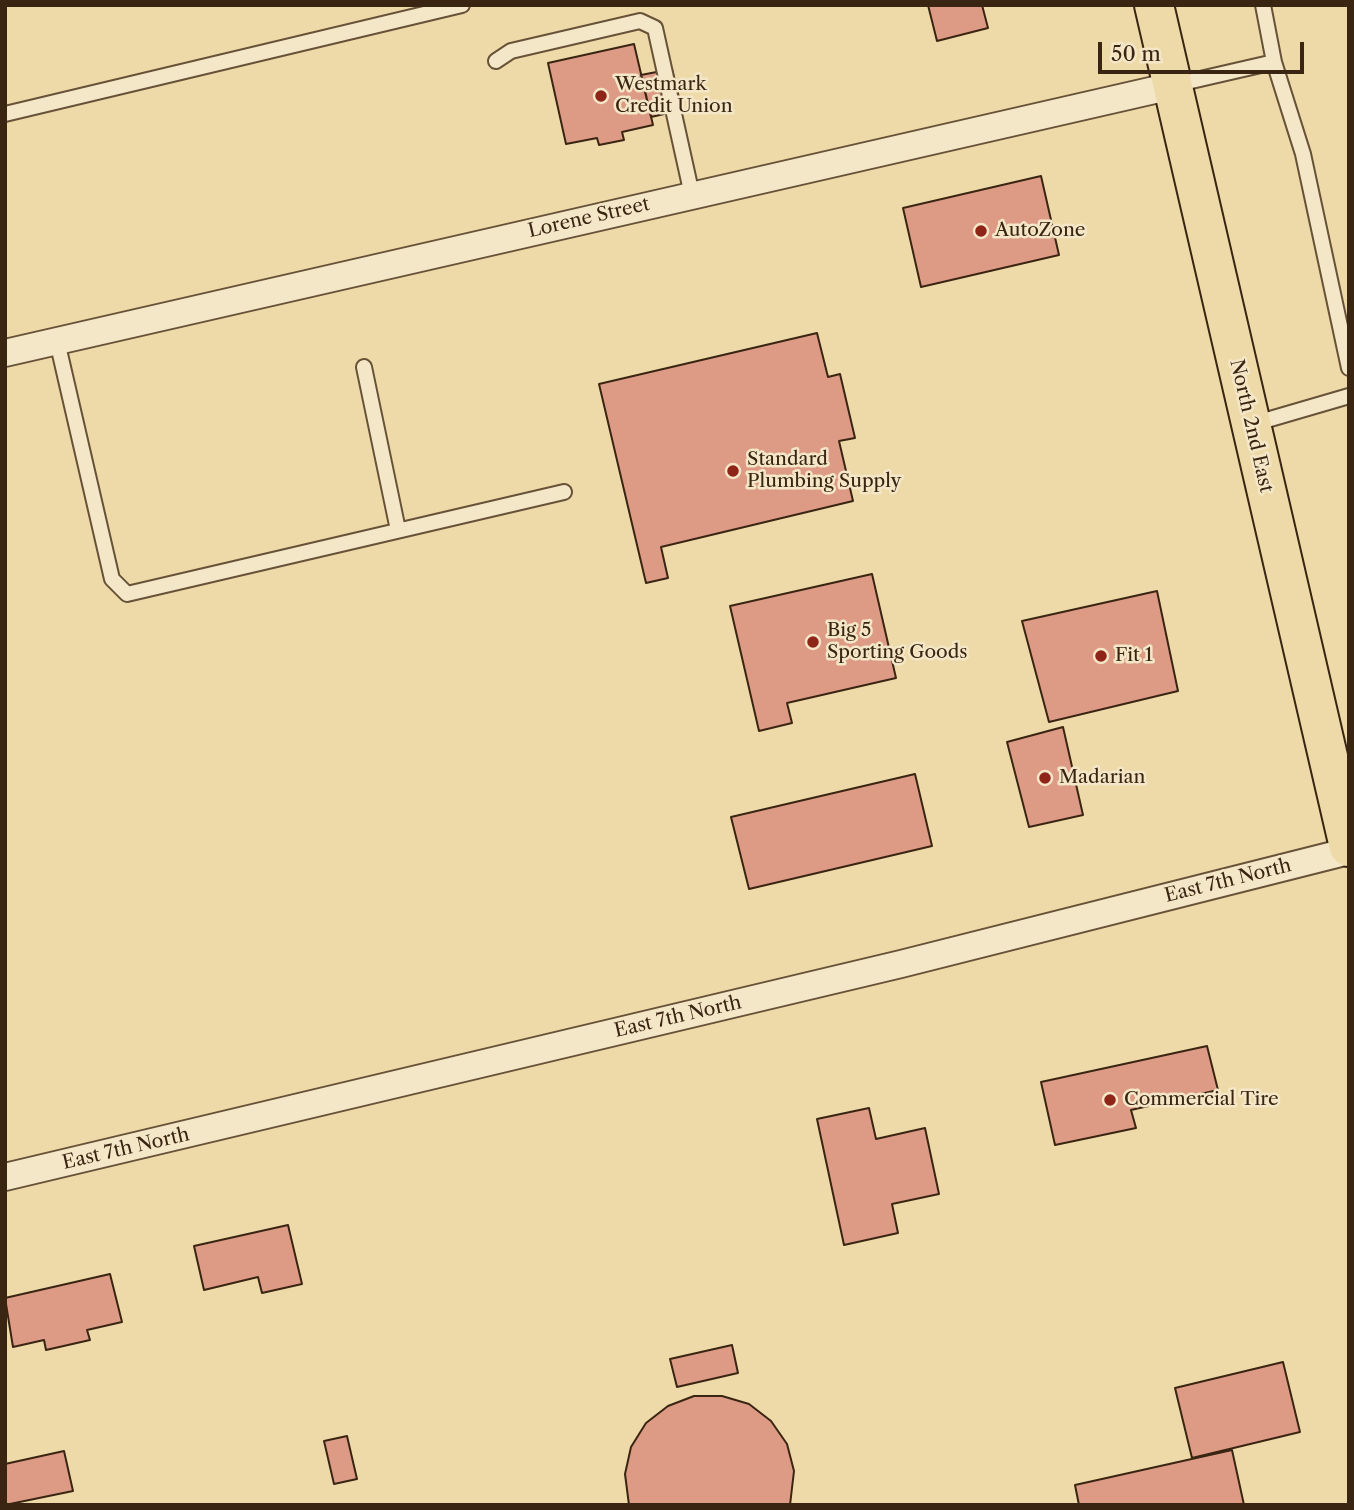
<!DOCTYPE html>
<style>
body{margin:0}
#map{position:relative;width:1354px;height:1510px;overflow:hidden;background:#eedaa9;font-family:"Libre Caslon Text",serif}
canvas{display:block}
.frame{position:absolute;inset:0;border:7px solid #3a2512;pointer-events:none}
.scale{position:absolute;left:1098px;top:42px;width:206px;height:32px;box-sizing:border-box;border:4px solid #3a2512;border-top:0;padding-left:9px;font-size:21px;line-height:24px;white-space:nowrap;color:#3a2512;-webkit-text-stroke:5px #f4e7c7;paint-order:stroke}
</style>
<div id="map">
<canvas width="1354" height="1510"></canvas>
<div class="frame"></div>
<div class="scale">50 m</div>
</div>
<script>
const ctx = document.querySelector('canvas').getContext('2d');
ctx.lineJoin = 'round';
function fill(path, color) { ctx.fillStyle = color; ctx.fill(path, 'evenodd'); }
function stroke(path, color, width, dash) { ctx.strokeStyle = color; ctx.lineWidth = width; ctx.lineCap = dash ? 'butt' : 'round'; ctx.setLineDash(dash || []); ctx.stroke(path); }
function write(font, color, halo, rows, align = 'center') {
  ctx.font = font + ' "Libre Caslon Text",serif'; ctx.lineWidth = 5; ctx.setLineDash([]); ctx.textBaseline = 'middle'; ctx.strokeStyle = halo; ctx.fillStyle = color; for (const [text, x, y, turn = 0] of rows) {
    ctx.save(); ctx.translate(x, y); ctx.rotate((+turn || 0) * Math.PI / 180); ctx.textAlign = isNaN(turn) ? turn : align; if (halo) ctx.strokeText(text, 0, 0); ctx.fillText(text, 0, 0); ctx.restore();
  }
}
const building = new Path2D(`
 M928,5h54l6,23 -51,13z
 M634,44l19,81 -31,7 2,8 -25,5 -2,-7 -31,6 -18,-81z
 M672,69l10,41 -31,7 -10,-42z
 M1041,176l18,79 -138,32 -18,-79z
 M817,333l11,44 12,-3 15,64 -16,3 14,60 -192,46 7,31 -22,5 -47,-199z
 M872,574l24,104 -109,25 5,20 -33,8 -29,-125z
 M1157,591l21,100 -129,31 -27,-101z
 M1063,727l20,88 -54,12 -22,-85z
 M915,774l17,72 -183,43 -18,-72z
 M1207,1046l11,44 -87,20 5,18 -81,17 -14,-63z
 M869,1108l7,31 49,-11 14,66 -47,10 6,29 -54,12 -27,-126z
 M288,1225l14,59 -40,9 -4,-16 -54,13 -10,-44z
 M110,1274l12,48 -35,8 3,10 -44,10 -2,-10 -31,7 -8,-49z
 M732,1345l6,28 -61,14 -7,-28z
 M1283,1362l17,70 -108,26 -17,-70z
 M694,1396h28l27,8 22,17 16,23 7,27 -4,34h-161l-4,-31 6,-27 15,-24 22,-17z
 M347,1436l10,43 -23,5 -10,-43z
 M1232,1450l12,55h-165l-4,-20z
 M64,1451l9,40 -68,14v-41z`);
fill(building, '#dd9b86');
stroke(building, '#3a2512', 2);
const lane = new Path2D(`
 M1263,5l11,57 29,92 46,214
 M496,61l15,-10 129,-30 15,7 37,167
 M1174,85l100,-23
 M5,114l457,-109
 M57,341l55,238 15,15 437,-102
 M364,367l34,163
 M1253,424l96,-28`);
const street = new Path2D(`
 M5,353l1167,-267
 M5,1177l896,-213 448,-113`);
const primary = new Path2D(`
 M1154,5l195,842`);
stroke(lane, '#675238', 18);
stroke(street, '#675238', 30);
stroke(primary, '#3a2512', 42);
stroke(lane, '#f4e7c7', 14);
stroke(street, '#f4e7c7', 26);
stroke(primary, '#eedaa9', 38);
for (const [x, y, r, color] of [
 [601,96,7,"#8f2418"],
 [981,231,7,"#8f2418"],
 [733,471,7,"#8f2418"],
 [813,642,7,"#8f2418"],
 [1101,656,7,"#8f2418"],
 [1045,778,7,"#8f2418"],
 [1110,1100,7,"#8f2418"]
]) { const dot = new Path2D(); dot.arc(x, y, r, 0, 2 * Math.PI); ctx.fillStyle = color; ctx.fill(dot); stroke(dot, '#f4e7c7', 2.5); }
write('19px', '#3a2512', '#f4e7c7', [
 ["Westmark",615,85],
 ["Credit Union",615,107],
 ["AutoZone",995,231],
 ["Standard",747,460],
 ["Plumbing Supply",747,482],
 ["Big 5",827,631],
 ["Sporting Goods",827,653],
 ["Fit 1",1115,656],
 ["Madarian",1059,778],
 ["Commercial Tire",1124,1100]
], 'left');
write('19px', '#3a2512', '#f4e7c7', [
 ["Lorene Street",589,218,-13],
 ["North 2nd East",1251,426,77],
 ["East 7th North",1228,881,-14],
 ["East 7th North",678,1017,-13],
 ["East 7th North",126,1149,-13]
]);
</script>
